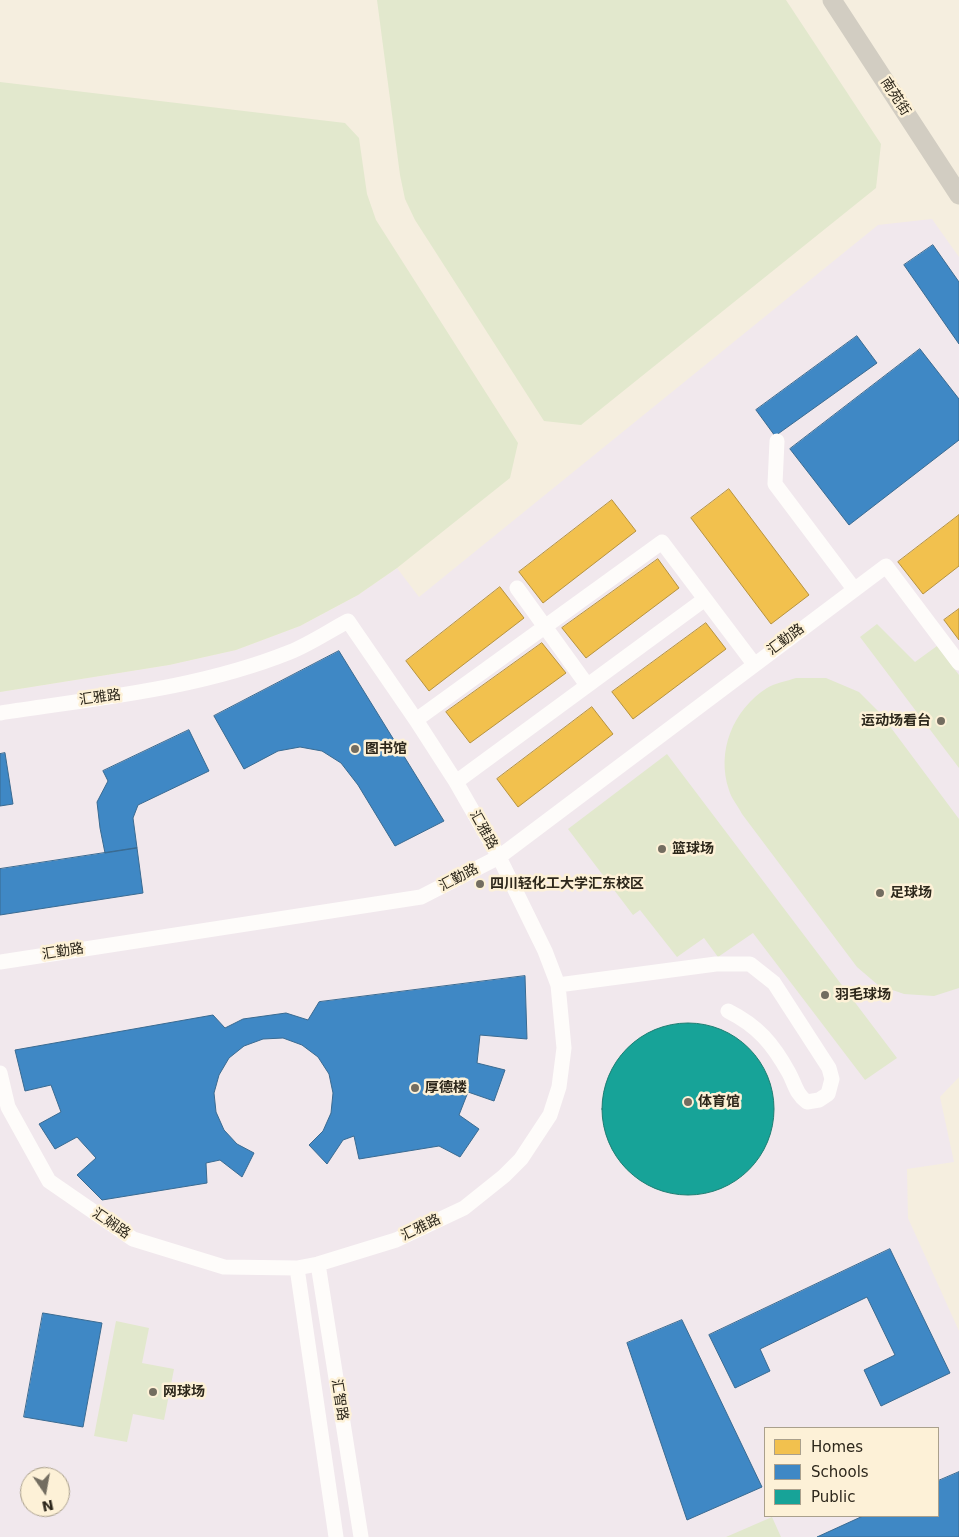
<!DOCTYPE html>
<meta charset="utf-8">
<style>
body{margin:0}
#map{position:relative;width:959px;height:1537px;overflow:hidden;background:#f5eedf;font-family:"DejaVu Sans",sans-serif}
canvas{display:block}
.legend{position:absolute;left:764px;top:1427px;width:175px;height:90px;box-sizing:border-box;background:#fdf1d7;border:1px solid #aaa08c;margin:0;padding:6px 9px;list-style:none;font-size:15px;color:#2d271b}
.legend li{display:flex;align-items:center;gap:10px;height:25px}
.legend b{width:25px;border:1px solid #aaa08c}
.north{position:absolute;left:20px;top:1467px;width:50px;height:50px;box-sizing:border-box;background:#fdf1d7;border:1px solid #aaa08c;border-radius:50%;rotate:168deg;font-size:14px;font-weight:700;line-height:20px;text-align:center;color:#2d271b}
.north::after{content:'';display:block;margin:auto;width:18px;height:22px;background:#736d60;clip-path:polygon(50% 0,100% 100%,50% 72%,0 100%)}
</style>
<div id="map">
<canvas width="959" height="1537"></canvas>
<ul class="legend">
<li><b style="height:14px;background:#f2c14e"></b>Homes</li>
<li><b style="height:14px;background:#3f88c5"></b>Schools</li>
<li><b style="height:14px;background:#17a398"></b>Public</li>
</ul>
<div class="north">N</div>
</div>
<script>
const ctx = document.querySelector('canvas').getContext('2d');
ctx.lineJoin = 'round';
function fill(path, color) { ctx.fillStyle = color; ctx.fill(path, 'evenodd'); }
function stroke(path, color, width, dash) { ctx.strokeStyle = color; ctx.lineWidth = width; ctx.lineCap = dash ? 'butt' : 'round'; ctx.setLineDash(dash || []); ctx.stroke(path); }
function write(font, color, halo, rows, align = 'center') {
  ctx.font = font + ' "DejaVu Sans","Noto Sans SC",sans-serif'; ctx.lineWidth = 5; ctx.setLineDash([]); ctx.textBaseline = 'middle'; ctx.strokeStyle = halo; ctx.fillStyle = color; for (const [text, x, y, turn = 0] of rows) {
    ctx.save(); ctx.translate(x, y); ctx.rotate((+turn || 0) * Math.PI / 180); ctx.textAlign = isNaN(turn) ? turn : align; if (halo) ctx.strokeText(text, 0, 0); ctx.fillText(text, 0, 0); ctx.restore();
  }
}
fill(new Path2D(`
 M932,219l27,38v820l-19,20 14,65 -47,7 1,49 51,113v206h-959v-845l169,-27 67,-15 64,-24 58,-31 39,-27 22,29 459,-372zM765,1428h173v88h-173zM30,1477h30v30h-30z`), '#f1e8ed');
fill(new Path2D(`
 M377,0h409l95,144 -5,44 -295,237 -37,-4 -129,-201 -10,-21 -5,-24z
 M0,82l345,41 14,15 8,56 9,26 142,223 -8,35 -113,90 -39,27 -58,31 -64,24 -67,15 -169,27z
 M877,624l38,38 22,-16 22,29v93l-99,-131z
 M796,678h30l33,14 21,21 79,106v169l-25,8 -30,-2 -26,-9 -21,-18 -115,-153c-4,-8 -11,-16 -13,-24 -13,-39 4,-80 38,-102 8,-5 20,-7 29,-10z
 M667,754l230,304 -32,22 -112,-147 -35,24 -14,-19 -27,19 -37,-47 -7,5 -65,-86z
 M116,1321l33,7 -7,35 32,6 -10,51 -31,-6 -6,28 -33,-6z
 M772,1517l9,20h-55z`), '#e2e8cd');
const homes = new Path2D(`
 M729,489l80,106 -38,29 -80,-106z
 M612,500l24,31 -93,72 -24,-31z
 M959,515v51l-36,28 -25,-32z
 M658,559l21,29 -93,70 -24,-30z
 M500,587l24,31 -95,73 -23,-30z
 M959,609v31l-15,-20z
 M706,623l20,26 -93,70 -21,-27z
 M542,643l24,30 -96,70 -24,-31z
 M592,707l21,27 -95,73 -21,-28z`);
fill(homes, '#f2c14e');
stroke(homes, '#b7933f', 1);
const schools = new Path2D(`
 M933,245l26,37v62l-55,-79z
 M857,336l20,27 -102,73 -19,-26z
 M920,349l39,50v41l-110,85 -59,-76z
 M339,651l105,170 -49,25 -37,-61 -17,-22 -19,-12 -22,-4 -22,4 -34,18 -30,-53z
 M189,730l20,41 -71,34 -5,13 4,30 -32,5 -5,-25 -3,-26 11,-21 -5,-10z
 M5,753l8,51 -13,2v-52z
 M137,848l6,45 -143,22v-46z
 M525,976l2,63 -47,-4 -3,28 28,7 -11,31 -26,-9 -9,23 20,14 -19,28 -21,-11 -80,13 -5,-23 -11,4 -16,24 -18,-19 14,-14 8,-18 2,-20 -4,-19 -11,-17 -16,-12 -19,-7 -20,1 -19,7 -15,12 -10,17 -5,18 2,19 8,18 13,14 17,9 -12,24 -22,-17 -14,3 1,20 -105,17 -25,-25 19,-17 -19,-21 -22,12 -16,-25 22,-12 -10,-27 -26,6 -10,-41 198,-35 12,13 18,-9 43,-6 22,7 11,-18z
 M890,1249l60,124 -69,33 -17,-36 31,-15 -28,-58 -107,52 10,22 -35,17 -26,-53z
 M43,1313l59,10 -19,104 -59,-10z
 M682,1320l80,167 -75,33 -60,-177z
 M959,1472v65h-142l46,-21h75v-35z`);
fill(schools, '#3f88c5');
stroke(schools, '#3a6b92', 1);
const public = new Path2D(`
 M602 1109a86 86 0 1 1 172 0a86 86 0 1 1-172 0Z`);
fill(public, '#17a398');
stroke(public, '#1e7e72', 1);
stroke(new Path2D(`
 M777,441l-2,43 79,105
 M517,588l70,97
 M0,713c97,-15 198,-24 290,-61 20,-8 39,-21 58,-31l68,99 40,62 43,75 46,94 13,34 6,63 -5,39 -9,28 -29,44 -17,17 -40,32 -68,32 -78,24 -21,4 -73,-1 -91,-28 -84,-58 -41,-74 -8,-34
 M416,720l246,-178 92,122
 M456,782l249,-183
 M0,962l421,-65 78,-40 387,-291 73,97
 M558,985l158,-21h34l24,19 55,85 3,11 -4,15 -9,6 -12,2c-11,-8 -12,-18 -18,-29 -16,-29 -31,-47 -61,-62
 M318,1264l43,273
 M297,1268l39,269`), '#fefcfa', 15);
stroke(new Path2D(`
 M832,0l127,195`), '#d2cdc2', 19);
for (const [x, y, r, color] of [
 [941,721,5,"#736d60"],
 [355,749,5,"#736d60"],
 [662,849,5,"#736d60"],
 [480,884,5,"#736d60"],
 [880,893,5,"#736d60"],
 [825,995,5,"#736d60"],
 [415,1088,5,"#736d60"],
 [688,1102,5,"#736d60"],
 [153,1392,5,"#736d60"]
]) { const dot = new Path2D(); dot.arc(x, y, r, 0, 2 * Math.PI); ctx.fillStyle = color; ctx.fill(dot); stroke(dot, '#fdf1d7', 2); }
write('14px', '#2d271b', '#fdf1d7', [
 ["南苑街",895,97,57],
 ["汇勤路",786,640,-37],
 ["汇雅路",100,698,-8],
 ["汇雅路",483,830,61],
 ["汇勤路",459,878,-28],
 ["汇勤路",63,952,-9],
 ["汇娴路",111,1224,34],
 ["汇雅路",421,1228,-26],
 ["汇智路",339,1400,81]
]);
write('bold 14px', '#2d271b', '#fdf1d7', [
 ["运动场看台",931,721,"right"],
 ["图书馆",365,749],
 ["篮球场",672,849],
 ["四川轻化工大学汇东校区",490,884],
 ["足球场",890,893],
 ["羽毛球场",835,995],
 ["厚德楼",425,1088],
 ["体育馆",698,1102],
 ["网球场",163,1392]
], 'left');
</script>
